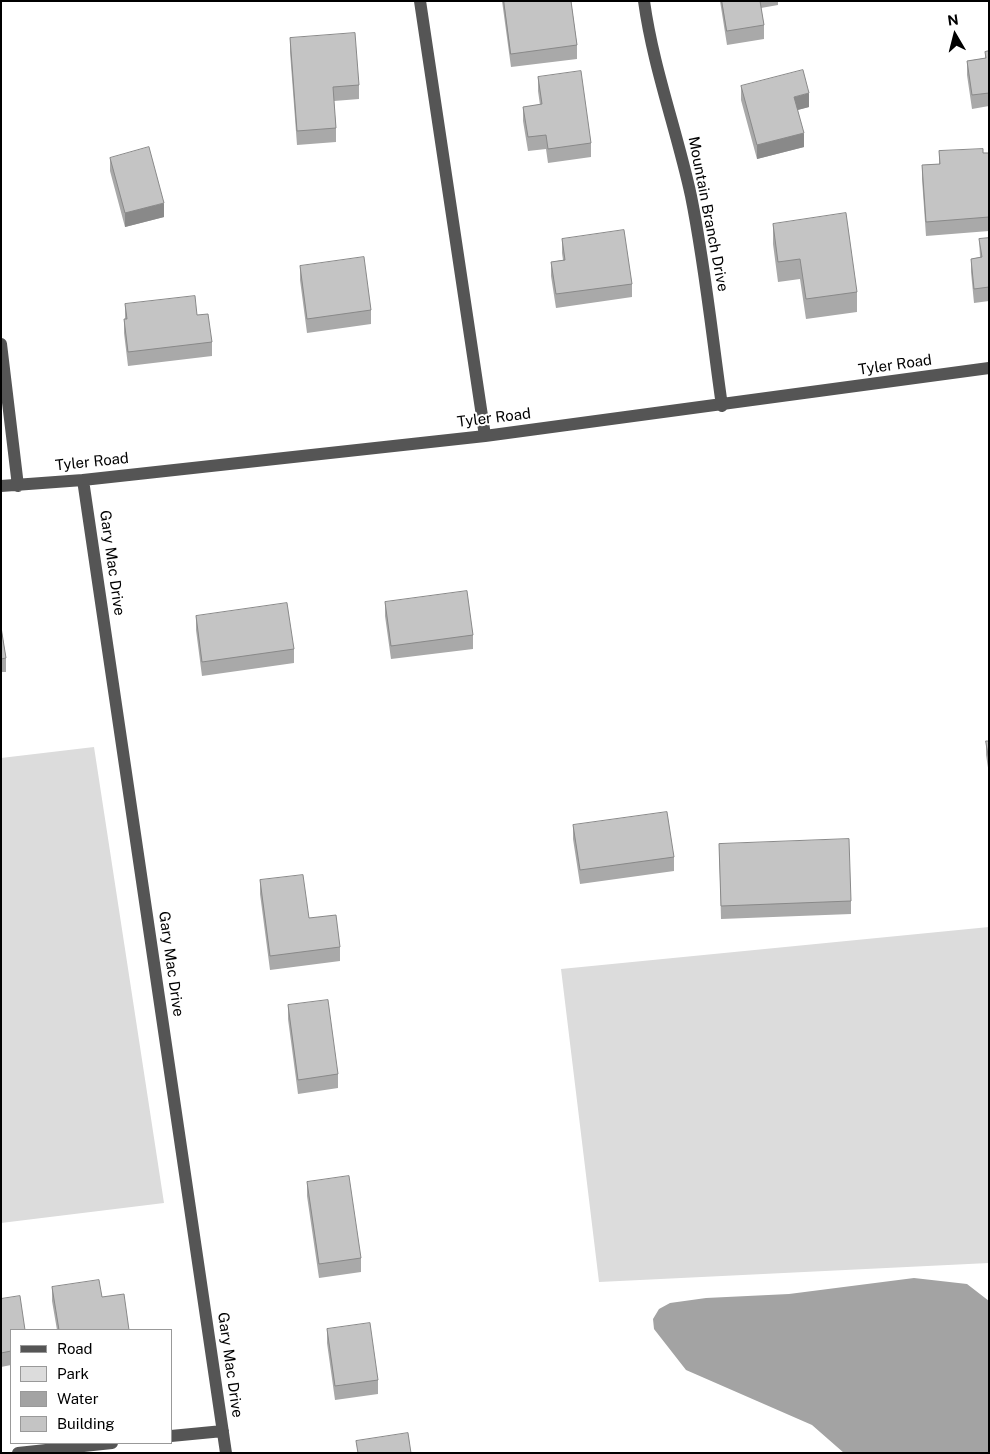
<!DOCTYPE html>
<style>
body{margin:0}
#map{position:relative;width:990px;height:1454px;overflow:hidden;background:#fff;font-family:"Public Sans",sans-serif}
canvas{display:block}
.frame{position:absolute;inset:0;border:2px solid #000;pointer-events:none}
.legend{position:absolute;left:10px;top:1329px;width:162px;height:115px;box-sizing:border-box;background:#fff;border:1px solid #999;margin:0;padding:6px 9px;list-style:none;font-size:15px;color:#000}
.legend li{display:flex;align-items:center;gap:10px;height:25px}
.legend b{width:25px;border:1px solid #999}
.north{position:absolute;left:930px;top:10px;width:50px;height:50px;-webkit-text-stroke:4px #fff;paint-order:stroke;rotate:352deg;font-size:14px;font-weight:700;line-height:20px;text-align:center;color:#000}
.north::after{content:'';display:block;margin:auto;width:18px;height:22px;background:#000;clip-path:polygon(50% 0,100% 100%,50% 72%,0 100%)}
</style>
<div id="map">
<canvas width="990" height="1454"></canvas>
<div class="frame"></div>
<ul class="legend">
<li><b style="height:6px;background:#555"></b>Road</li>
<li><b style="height:14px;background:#dcdcdc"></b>Park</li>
<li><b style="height:14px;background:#a3a3a3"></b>Water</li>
<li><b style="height:14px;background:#c4c4c4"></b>Building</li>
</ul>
<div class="north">N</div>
</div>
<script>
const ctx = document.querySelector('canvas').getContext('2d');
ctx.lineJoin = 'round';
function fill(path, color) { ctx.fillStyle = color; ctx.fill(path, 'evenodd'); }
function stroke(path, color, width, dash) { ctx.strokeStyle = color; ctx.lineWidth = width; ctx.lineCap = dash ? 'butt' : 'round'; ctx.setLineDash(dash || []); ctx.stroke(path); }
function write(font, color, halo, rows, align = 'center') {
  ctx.font = font + ' "Public Sans",sans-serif'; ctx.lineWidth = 4; ctx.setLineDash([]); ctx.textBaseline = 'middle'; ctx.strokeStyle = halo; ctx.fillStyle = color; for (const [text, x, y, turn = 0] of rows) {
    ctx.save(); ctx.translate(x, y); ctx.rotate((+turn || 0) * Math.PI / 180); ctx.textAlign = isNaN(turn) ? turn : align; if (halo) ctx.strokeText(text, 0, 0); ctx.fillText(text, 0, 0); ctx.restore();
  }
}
fill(new Path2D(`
 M94,747l70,456 -163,20v-465z
 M989,927v336l-390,19 -38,-313z`), '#dcdcdc');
fill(new Path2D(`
 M914,1278l53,6 22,17v152h-145l-32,-28 -126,-55 -32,-41 -1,-10 6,-10 11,-6 36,-5 83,-4z`), '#a3a3a3');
stroke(new Path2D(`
 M420,1l65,435
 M644,1c9,66 33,130 47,195 14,69 21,140 31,210
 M1,344l17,142
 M83,480l143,973
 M1,486l82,-6 402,-44 504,-68
 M171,1436l52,-5
 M18,1453l94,-10`), '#555', 12);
fill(new Path2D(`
 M502,1h69l6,44v14l-66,8z
 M720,1h58v4l-17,3 3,17v14l-37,6z
 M290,38l69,47v14l-25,2 2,27v14l-39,3 -7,-93z
 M989,51v55l-17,3 -5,-34v-14l18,-3v-6z
 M538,77l53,66v14l-43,6 -2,-14 -18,2 -5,-30v-14l17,-2 -2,-14z
 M741,86l68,21 -12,3 7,37 -47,12 -16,-59z
 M939,151l50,2v78l-63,5 -4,-57v-14l17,-1z
 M110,158l54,59 -39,10 -15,-56z
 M773,224l84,68v20l-51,7 -6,-40 -22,3 -5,-38z
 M989,238v63l-15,2 -3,-31v-13l9,-2 -1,-18z
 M562,239l70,45v13l-76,11 -5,-32v-14l12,-2 -1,-7z
 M300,266l71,44v14l-64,9 -7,-53z
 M125,304l72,11 15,27v14l-84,10 -4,-33v-14h1z
 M988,441h1v22l-1,-8z
 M385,602l88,33v14l-82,10 -6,-43z
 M196,616l98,33v14l-92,13 -6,-46z
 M1,627l5,31v14h-5z
 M986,741h3v33l-3,-19z
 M573,825l101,32v14l-94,13 -7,-45z
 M719,844l132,57v13l-130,5z
 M260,880l80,67v14l-70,9 -10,-76z
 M288,1005l50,69v14l-40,6 -10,-75z
 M307,1182l54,76v14l-42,6 -12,-82z
 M52,1287l50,10 27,33h-72l-5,-29z
 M1,1299l10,31v35l-10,2z
 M327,1329l51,51v14l-43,6 -8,-57z`), '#a9a9a9');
fill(new Path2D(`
 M809,93v14l-15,4v-14z
 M804,133v14l-47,12v-14z
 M164,203v14l-39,10v-14z`), '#898989');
const building = new Path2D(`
 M504,1h67l6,44 -66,9z
 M722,1h38l4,24 -37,6z
 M355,33l4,52 -26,2 3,41 -39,3 -7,-93z
 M989,51v42l-17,2 -5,-34 19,-3 -1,-6z
 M803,70l6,23 -15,4 10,36 -47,12 -16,-59z
 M581,71l10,72 -43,6 -2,-14 -18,2 -5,-30 19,-3 -4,-27z
 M149,147l15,56 -39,10 -15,-55z
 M983,149v4h6v64l-63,5 -4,-57 18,-1 -1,-13z
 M846,213l11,79 -51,7 -6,-40 -22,3 -5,-38z
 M624,230l8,54 -76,10 -5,-32 14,-2 -3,-21z
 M989,238v49l-15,2 -3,-30 11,-2 -3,-18z
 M364,257l7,53 -64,9 -7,-53z
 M195,296l2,19 11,-1 4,28 -84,10 -4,-33h3l-2,-15z
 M467,591l6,44 -82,11 -6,-44z
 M287,603l7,46 -92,13 -6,-46z
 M1,627l5,31 -5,1z
 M986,741h3v19z
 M667,812l7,45 -94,13 -7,-45z
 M849,839l2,62 -130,5 -2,-62z
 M303,875l6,43 27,-3 4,32 -70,9 -10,-76z
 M328,1000l10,74 -40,6 -10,-75z
 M349,1176l12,82 -42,6 -12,-82z
 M99,1280l3,17 22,-3 5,36h-70l-7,-43z
 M20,1296l5,34h-14v21l-10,2v-54z
 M370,1323l8,57 -43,6 -8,-57z
 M408,1433l3,20h-53l-2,-12z`);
fill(building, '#c4c4c4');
stroke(building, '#898989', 1);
write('15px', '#000', '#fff', [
 ["Mountain Branch Drive",708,214,79],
 ["Tyler Road",895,365,-8],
 ["Tyler Road",494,418,-7],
 ["Tyler Road",92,462,-6],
 ["Gary Mac Drive",112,563,82],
 ["Gary Mac Drive",171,964,82],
 ["Gary Mac Drive",230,1365,82]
]);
</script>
